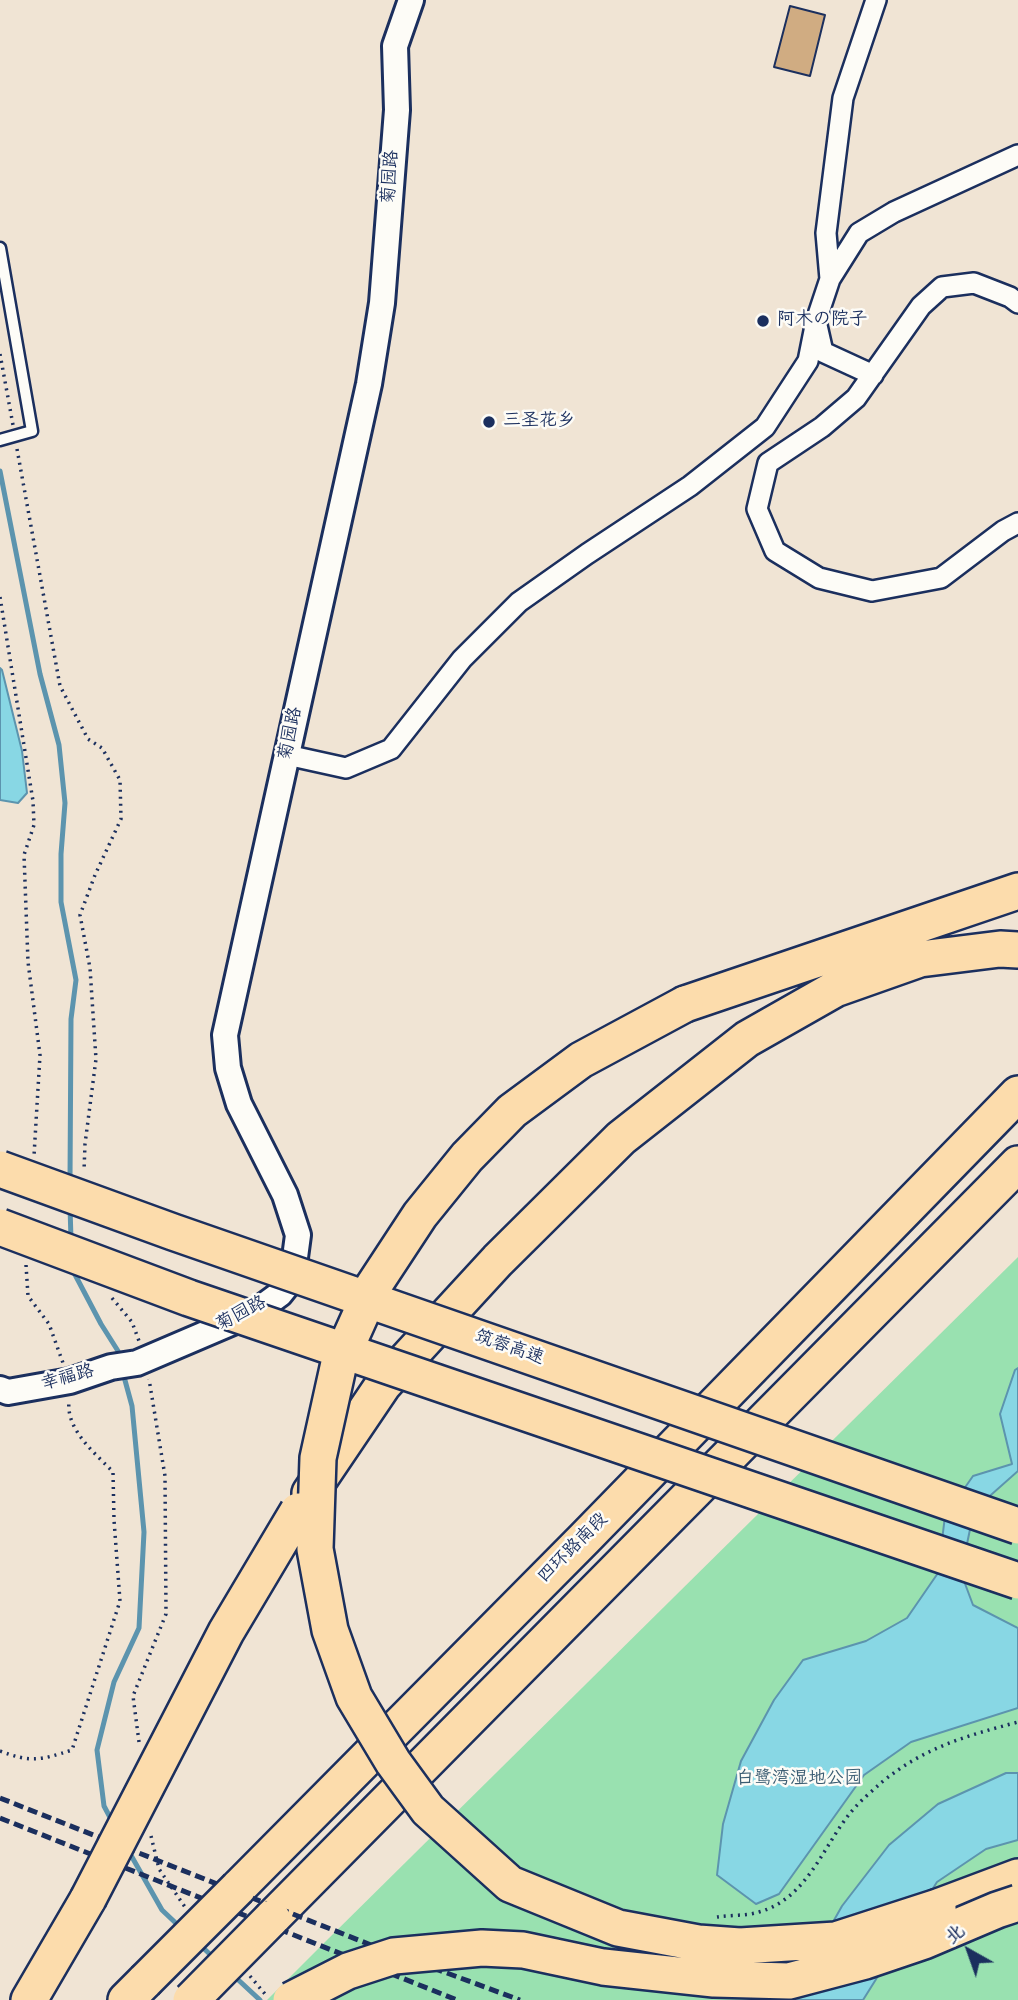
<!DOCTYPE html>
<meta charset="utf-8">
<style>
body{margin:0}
#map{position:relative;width:1018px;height:2000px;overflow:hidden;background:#f0e4d4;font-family:Kalam,"LXGW WenKai TC",sans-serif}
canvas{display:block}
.north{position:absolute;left:934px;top:1916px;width:70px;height:70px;-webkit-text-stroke:5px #fdfcf7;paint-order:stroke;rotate:320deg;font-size:19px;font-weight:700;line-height:28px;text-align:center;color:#1b2f5e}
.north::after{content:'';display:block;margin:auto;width:24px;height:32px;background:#1b2f5e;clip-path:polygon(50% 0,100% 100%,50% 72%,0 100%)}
</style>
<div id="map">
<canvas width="1018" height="2000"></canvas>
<div class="north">北</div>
</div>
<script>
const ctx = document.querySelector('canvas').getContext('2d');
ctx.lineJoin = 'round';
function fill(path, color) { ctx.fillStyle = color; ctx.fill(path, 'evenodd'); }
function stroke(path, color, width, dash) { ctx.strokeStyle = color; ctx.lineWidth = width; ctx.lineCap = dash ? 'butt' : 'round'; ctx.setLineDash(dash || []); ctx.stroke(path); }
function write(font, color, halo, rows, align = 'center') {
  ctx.font = font + ' Kalam,"LXGW WenKai TC","Klee One",sans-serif'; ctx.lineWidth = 5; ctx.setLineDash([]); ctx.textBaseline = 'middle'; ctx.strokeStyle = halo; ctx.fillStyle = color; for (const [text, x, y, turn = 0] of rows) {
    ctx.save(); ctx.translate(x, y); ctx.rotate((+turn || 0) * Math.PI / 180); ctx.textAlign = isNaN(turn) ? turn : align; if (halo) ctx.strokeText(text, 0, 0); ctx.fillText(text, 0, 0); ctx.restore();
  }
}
fill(new Path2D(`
 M1018,1257v743h-751l59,-59z`), '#99e1b0');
const water = new Path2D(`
 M0,668l2,2 20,81 5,42 -9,10 -18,-3z
 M1018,1368v103l-44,39 -13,63 12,32 45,23v80l-107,34 -47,33 -85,119 -23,10 -39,-29 6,-51 18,-63 33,-61 29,-40 63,-19 41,-23 31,-45 7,-57 28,-40 39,-12 -12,-50 15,-44z
 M1006,1773h12v67l-32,9 -49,33 -74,118h-74l53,-94 47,-61 49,-41z`);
fill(water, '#88d7e4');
stroke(water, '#5c94ae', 2);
stroke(new Path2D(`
 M0,471l40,203 19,71 6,58 -4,51v48l15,78 -5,39 -1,161
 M70,1207l1,32
 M71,1267l30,57 17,27 2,9
 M113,1823l-9,-17 -7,-56 17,-68 25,-54 5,-96 -12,-126 -9,-33
 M128,1850l34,60 19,18
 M199,1944l16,15
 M233,1975l27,25`), '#5c94ae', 5);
const building = new Path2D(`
 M790,6l35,9 -15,61 -36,-9z`);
fill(building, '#d0ac82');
stroke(building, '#1b2f5e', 2);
const service = new Path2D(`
 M0,248l32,183 -32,9`);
const minor = new Path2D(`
 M830,279l-4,-46 17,-135 33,-98
 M1018,303l-8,-6 -36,-14 -32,4 -21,19 -65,92 -34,29 -54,36 -11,46 18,42 44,27 53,13 69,-13 62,-47 15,-8
 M873,375l-50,-23 -7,-31 14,-42 29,-46 35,-21 124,-57
 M287,755l59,13 45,-19 71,-90 57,-57 68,-48 103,-68 75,-59 43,-66 8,-40`);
const tertiary = new Path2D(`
 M0,1389l8,3 62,-11 41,-14 26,-4 117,-50 26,-19 8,-10 6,-19 4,-30 -13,-40 -46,-91 -11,-36 -3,-33 144,-651 13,-81 15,-193 -2,-64 16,-46`);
const motorway = new Path2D(`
 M685,1004l333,-113
 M310,1493l73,-108 115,-125 123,-122 126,-99 88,-50 85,-30 80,-10 18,1
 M238,1888l346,-349 434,-445
 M938,1907l80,-30
 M272,1918l746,-754
 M29,2000l59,-101
 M126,2000l19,-19`);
stroke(service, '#1b2f5e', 15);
stroke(minor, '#1b2f5e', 24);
stroke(tertiary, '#1b2f5e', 30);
stroke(motorway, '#1b2f5e', 40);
stroke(new Path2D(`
 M0,354l13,71
 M17,449l43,237 28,53 14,9 18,32 1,39 -26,56 -15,40 10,53 6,91 -11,85 -1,27
 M0,597l33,204 1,24 -10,30 4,107 12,93 -6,101
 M26,1265l2,31 21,28 14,39
 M112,1298l20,24 7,19
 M139,1742l-6,-46 33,-82 -1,-138 -16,-97
 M0,1751c31,12 41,9 72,-1l48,-149 -6,-81 -1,-48c-19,-20 -47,-42 -44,-71
 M151,1836l8,33 26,38
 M717,1917c13,-2 29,-1 42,-5 48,-13 64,-66 92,-100 9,-11 21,-21 31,-30 43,-35 84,-46 136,-60
 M250,1976l15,18`), '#1b2f5e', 3.5, [2, 5]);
stroke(service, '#fdfcf7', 10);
stroke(minor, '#fdfcf7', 19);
stroke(tertiary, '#fdfcf7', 24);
stroke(motorway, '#fcdcac', 35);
stroke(new Path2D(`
 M0,1798l371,147 149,55
 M0,1818l457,182`), '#1b2f5e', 5, [10, 5]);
const motorwayBridge = new Path2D(`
 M685,1004l-104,56 -69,51 -45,46 -47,58 -46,70 -35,78 -21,95 -3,91 15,81 24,67 39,65 35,48 82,74 108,44 80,15 42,3 96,-6 102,-33
 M0,1169l173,63 845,294
 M0,1227l189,71 829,283
 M88,1899l138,-267 72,-121
 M145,1981l93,-93
 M191,2000l81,-82
 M291,2000l57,-29 46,-15 88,-8 41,2 80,17 111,12 75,2 76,-20 59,-20 73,-31 21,-7`);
stroke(motorwayBridge, '#1b2f5e', 40, []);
stroke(motorwayBridge, '#fcdcac', 35);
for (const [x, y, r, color] of [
 [763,321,7,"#1b2f5e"],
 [489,422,7,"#1b2f5e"]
]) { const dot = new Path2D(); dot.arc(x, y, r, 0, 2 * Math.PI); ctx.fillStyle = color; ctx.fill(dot); stroke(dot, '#fdfcf7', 2.5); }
write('18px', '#1b2f5e', '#fdfcf7', [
 ["菊园路",392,177,-86],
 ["菊园路",292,734,-78],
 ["菊园路",242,1315,-28],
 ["筑蓉高速",509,1349,19],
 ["幸福路",68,1379,-15],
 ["四环路南段",574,1549,-45]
]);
write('18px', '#1b2f5e', '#fdfcf7', [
 ["阿木の院子",777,321],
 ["三圣花乡",503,422]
], 'left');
write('18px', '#3a5c72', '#fdfcf7', [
 ["白鹭湾湿地公园",799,1780]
]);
</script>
